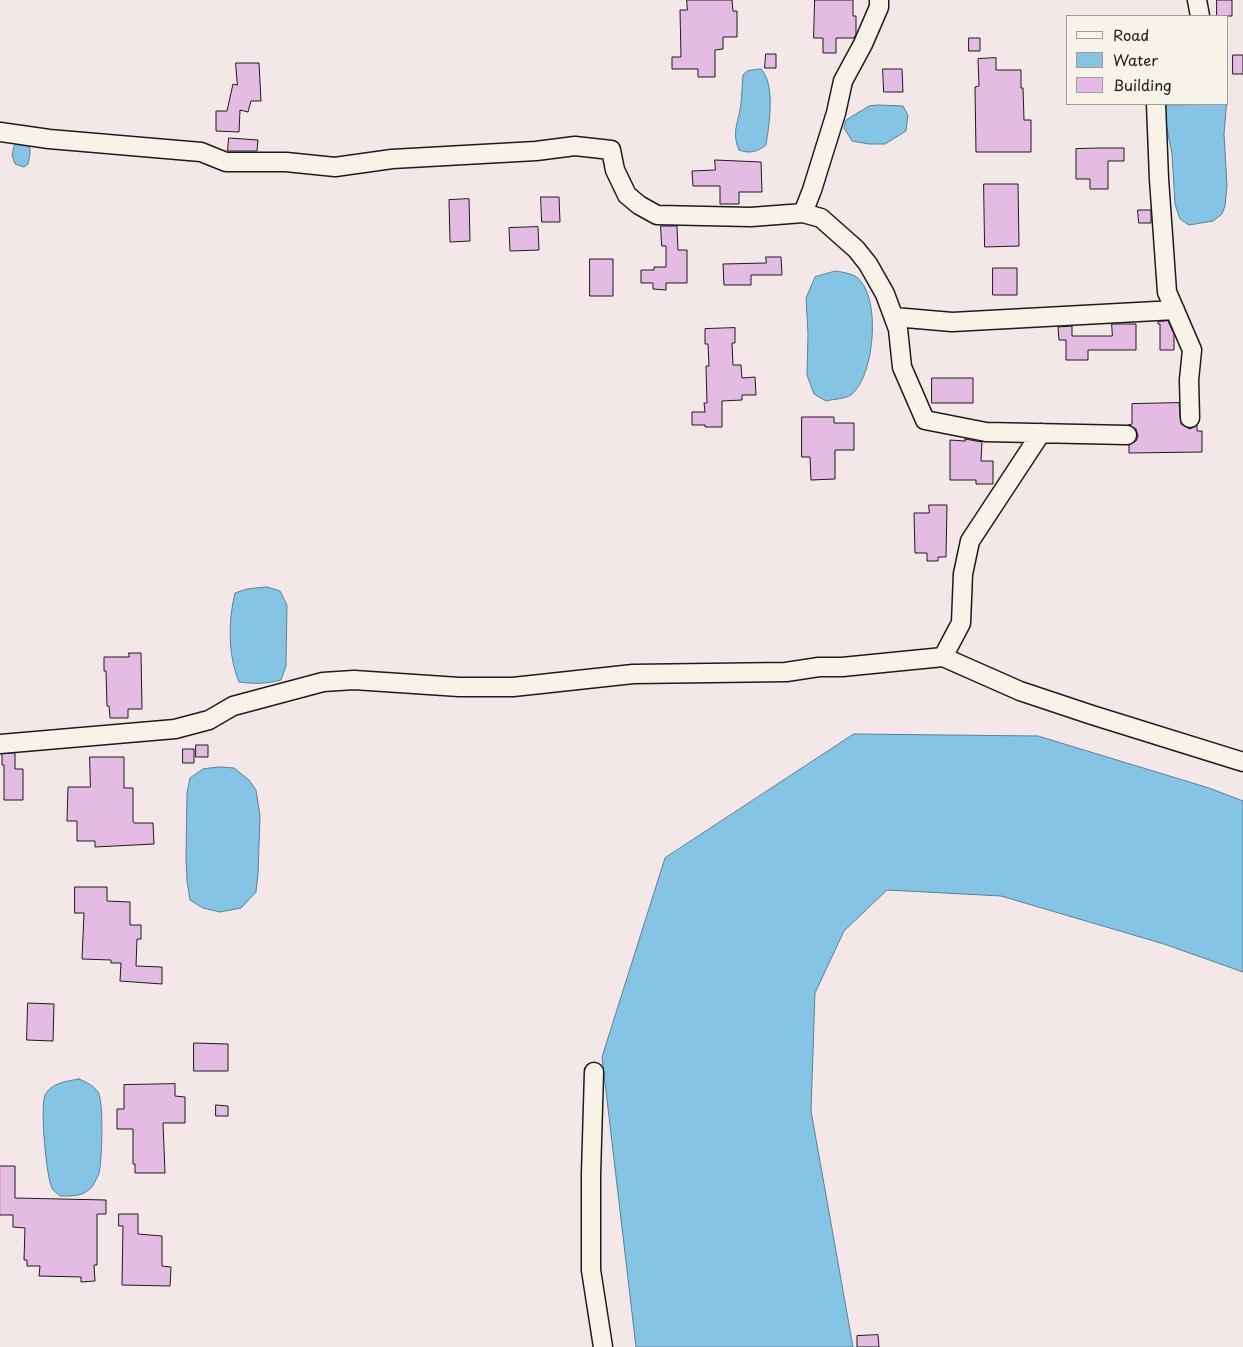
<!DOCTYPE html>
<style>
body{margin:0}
#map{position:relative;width:1243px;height:1347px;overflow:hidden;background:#f3e8e7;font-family:"Playpen Sans",sans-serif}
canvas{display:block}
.legend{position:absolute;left:1066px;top:15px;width:162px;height:90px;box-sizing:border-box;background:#f7f3e8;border:1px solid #9f9d96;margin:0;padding:6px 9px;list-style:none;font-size:15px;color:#1c1c1c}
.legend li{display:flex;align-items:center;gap:10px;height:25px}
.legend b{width:25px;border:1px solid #9f9d96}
</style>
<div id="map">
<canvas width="1243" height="1347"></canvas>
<ul class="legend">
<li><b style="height:6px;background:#f7f3e8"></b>Road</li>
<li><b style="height:14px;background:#85c4e5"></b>Water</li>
<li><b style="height:14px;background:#e4bbe2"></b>Building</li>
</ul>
</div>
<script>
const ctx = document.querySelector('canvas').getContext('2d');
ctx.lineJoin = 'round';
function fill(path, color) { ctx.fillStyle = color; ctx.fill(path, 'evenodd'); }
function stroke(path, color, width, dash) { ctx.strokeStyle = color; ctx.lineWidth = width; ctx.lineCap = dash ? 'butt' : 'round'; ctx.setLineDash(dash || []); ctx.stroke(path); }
const water = new Path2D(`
 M761,69c15,15 8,56 5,76 -9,7 -16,9 -27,5 -8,-19 0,-28 2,-47 1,-9 1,-18 2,-28l4,-4z
 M1227,97v2l-3,35 3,52 -2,20 -3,8 -9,7 -24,4 -9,-6 -5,-15 -3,-50 -6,-30v-19l61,-1z
 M879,105l24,1 5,9 -2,16 -21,13h-16l-17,-3 -8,-13 2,-8 23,-14z
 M23,143l7,5v6l-2,10 -4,3 -9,-3 -3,-9 2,-9z
 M836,271c5,1 14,2 19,5 27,17 20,99 -3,118 -5,5 -19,5 -26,7l-12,-7 -7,-19 1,-41 -2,-36 9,-21z
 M267,587l13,4 7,14 -1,61 -5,14c-15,4 -27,4 -42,2 -11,-27 -11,-60 -4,-89l12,-4z
 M854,734l184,2 171,52 34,13v171l-79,-28 -163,-48 -114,-6 -43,41 -29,62 -4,118 42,236h-217l-34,-290 63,-199z
 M219,767l15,1 15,12 7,10 4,26 -2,58 -2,18 -15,16 -21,4 -17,-4 -13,-8 -3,-19 -1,-22 1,-66 3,-15 13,-9z
 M79,1079c7,3 14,6 19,13 6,8 4,69 1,81 -1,3 -5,11 -7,14 -9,10 -20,9 -32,9 -3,-3 -7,-5 -8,-8 -6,-12 -12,-82 -7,-93 6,-12 22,-14 34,-16z`);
fill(water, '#85c4e5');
stroke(water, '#5b8195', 1);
const building = new Path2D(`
 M687,0h45l1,11h4v26h-14v12l-8,1v27h-17v-8h-26v-12h9l-1,-47h7z
 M815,0h38v16h3v18l-2,4h-18v15h-13v-15h-9z
 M1217,0h15v16h-15z
 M969,38h11v13h-11z
 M766,54h10v14h-11z
 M1233,55h10v19h-10z
 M996,58v12h25v18h2l1,32h7v32h-55l-1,-65 4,-1 -1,-27z
 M236,63h23l2,38h-10l-3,11 -8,-2 -1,22 -23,-1v-20h11l6,-27 4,1z
 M883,69h19l1,23h-19z
 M229,138l29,2 -1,11h-29z
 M1099,148h25v13h-16v28h-18v-10h-14v-30z
 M715,160l46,2 1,30h-23v12h-19v-18h-27l-1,-15 23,-1z
 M984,184h34l1,62 -34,1z
 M541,197h18l1,25h-18z
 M469,199l1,42 -20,1 -1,-42z
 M1138,210h13v13h-12z
 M661,226h16l1,24h9v33h-21v7l-13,-1v-6h-12v-13h13v-3h12v-21h-4z
 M538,227l1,23 -29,1 -1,-23z
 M766,257h15l1,18h-31v10h-27l-1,-21 43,-1z
 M590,259h23v37h-23z
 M993,268h24v27h-24z
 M1168,321l6,13v16h-14v-26h-2v-2z
 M1112,324h24v26h-48v10h-22v-20h-7l-1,-13 14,-1v10h40z
 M735,328v15h-3l1,22h8l1,13 13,-1 1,18h-14v5l-20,1v26h-17v-2h-13v-13h13l-1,-9h3l-1,-37h3l-1,-22h-3v-15z
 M932,378h41v25h-41z
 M1179,403l2,21 9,5 7,-4v6h5v21l-73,1v-8l7,-4 2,-5 -2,-7 -8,-4 4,-1v-20z
 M802,417h32v6h20v27h-19v29l-24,1 -1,-23h-8z
 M965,439l17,3 -1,19h12v23h-17v-4h-26v-40l15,1z
 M929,505h18l-1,52h-8v4h-11v-8h-12l-1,-40h15z
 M129,653h12l1,56h-14v9h-18l-1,-12h-2l-1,-35h-2v-14h25z
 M196,745h12v12h-12z
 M183,749h11v14h-11z
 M15,753v16h8v31h-19v-35h-2v-11z
 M90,757h34v31h9v33l1,2h19l1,21 -59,3v-6h-18v-20h-10l1,-34h22z
 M75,887h32v14l23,1v23h11v14h-4l-1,27 26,1v17l-42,-3 1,-18h-10v-3l-29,-1 2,-46h-9z
 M28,1003l26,1 -1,37 -26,-1z
 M194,1043l34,1v27h-34z
 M175,1084v12l10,1v26h-22l2,50h-30v-9h-2v-35h-16v-20h7v-24z
 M216,1105l12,1v10h-12z
 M0,1166h15v32l91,2v14h-9v51h-3l1,16 -14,1v-5l-42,-1 1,-10h-13v-6h-3l1,-32 -12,-1v-12h-13z
 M119,1214h19v20l24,2v30l9,1 -1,19 -48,-1 1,-59h-4z
 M878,1335l1,12h-22v-11z`);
fill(building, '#e4bbe2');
stroke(building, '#1c1c1c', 1);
const minor = new Path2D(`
 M1197,0l3,16
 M1156,104l3,75 8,113 25,58 -3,30 1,38
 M0,132l49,7 152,13 25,10h60l49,5 57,-8 144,-8 39,-5 36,4 4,20 12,25 12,10 18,10 94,2 52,-4 18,5 18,16 17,15 12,15 17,30 13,35 4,38 23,53 61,12 141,3
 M803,213l9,-23 24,-77 7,-32 20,-37 16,-37v-7
 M894,317l58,5 223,-12
 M943,657l77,34 72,24 151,47
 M0,744l175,-15 34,-9 24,-14 90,-24 31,-2 105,7h54l120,-13 153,-2 33,-5h23l101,-10 18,-34 2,-49 7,-33 71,-108
 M594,1072l-3,102v96l12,77`);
stroke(minor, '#1c1c1c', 21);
stroke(minor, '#f7f3e8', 18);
</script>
